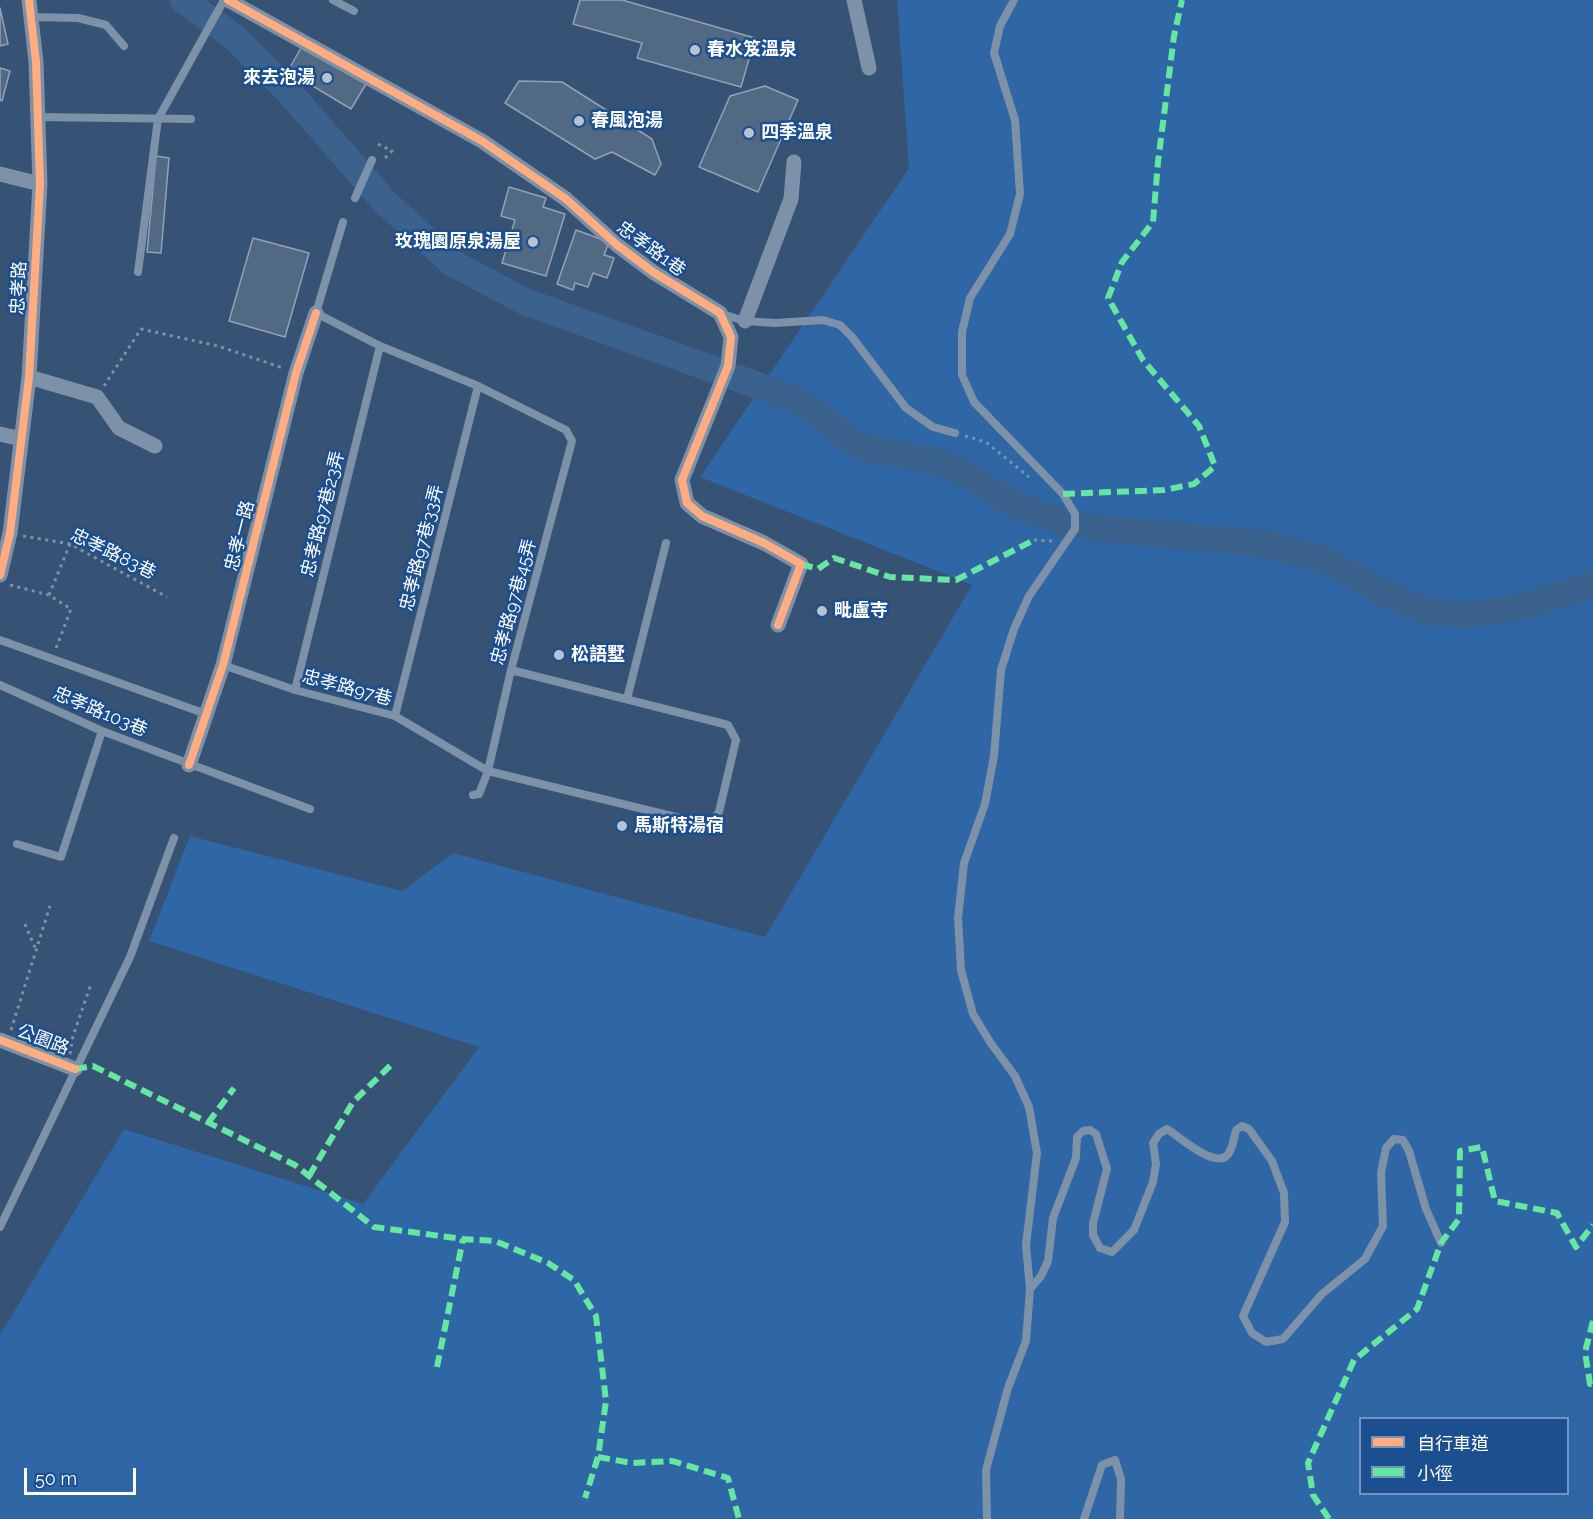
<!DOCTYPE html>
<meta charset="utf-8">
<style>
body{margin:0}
#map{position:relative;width:1593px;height:1519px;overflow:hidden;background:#365274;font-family:Raleway,"Noto Sans TC",sans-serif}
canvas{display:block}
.legend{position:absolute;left:1359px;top:1417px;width:210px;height:78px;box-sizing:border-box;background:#1b4f8f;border:2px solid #7695bc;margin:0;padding:8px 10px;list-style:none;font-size:18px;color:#fff}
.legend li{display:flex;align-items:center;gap:12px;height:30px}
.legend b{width:30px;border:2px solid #7695bc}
.scale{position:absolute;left:24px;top:1468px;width:112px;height:27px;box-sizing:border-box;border:3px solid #fff;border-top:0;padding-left:8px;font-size:18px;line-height:21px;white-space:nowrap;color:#fff;-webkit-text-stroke:4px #1b4f8f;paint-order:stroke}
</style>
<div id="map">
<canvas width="1593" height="1519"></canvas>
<ul class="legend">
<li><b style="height:8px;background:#ffac80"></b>自行車道</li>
<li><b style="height:8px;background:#66e7a1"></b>小徑</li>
</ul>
<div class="scale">50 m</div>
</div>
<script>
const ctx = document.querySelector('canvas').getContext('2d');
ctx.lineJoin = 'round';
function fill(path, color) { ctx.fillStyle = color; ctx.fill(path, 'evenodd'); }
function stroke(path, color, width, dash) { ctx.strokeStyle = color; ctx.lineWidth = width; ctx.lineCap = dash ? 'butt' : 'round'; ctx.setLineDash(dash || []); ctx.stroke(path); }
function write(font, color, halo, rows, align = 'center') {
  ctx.font = font + ' Raleway,"Noto Sans TC",sans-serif'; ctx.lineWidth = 5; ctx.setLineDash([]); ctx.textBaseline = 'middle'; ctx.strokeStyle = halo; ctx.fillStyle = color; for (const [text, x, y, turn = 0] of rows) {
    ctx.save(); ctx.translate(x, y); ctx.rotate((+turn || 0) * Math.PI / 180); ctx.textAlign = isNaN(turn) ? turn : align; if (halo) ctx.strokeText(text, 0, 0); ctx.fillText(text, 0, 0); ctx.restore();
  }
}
fill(new Path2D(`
 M897,0h696v1519h-1593v-184l124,-206 239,75 116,-157 -330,-106 41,-105 212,55 51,-38 312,84 207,-352 -272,-108 209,-309zM1360,1418h208v76h-208z`), '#2f66a5');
stroke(new Path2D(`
 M183,0l51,37 55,55 96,110 67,61 74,39 186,67
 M737,378l60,22 21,13 22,20 22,14 76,15 28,12 45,29 56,21
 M1087,527l186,18 56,17 49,28 52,22 39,3 51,-8 73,-22`), '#3b618d', 27);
const building = new Path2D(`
 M580,0h42l133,38 -14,49 -104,-29 5,-15 -69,-19z
 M0,8l8,36 -8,2z
 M302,46l64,38 -15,25 -63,-38z
 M0,68l10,3 -8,30 -2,-1z
 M519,81l43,1 90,57 9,25 -6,11 -43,-23 -17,7 -90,-56z
 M765,86l33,14 -40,92 -59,-25 31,-71z
 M156,156l13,2 -8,95 -14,-1z
 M509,187l37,11 -3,9 22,7 -19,62 -44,-13 13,-43 -14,-4z
 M576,230l33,12 -5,13 10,3 -7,20 -14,-5 -5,14 -13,-4 -2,7 -16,-6z
 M253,238l56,15 -24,84 -56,-16z`);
fill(building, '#526984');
stroke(building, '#92a2b6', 1.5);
stroke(new Path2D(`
 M378,144l14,7 -9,9
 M104,386l37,-57 77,17 65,22
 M965,436l21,6 43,35
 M23,536l47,8 97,53
 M1034,540l19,1
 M10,585l39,10 22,14 -16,42
 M49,595l21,-51
 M25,924l11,26
 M11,1030l39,-124
 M70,1054l3,-18 18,-52`), '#7d92a8', 3, [3, 4.5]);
stroke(new Path2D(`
 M333,0l21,11
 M31,17l47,1 28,7 18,21
 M38,117l153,2
 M355,198l17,-38
 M343,222l-27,91 64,33 98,40 88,44 6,11 -61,229 -23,101 -9,23 -6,1
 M138,272l20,-153 66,-119
 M722,314l23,7 30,2 48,-3 17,5 12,12 54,71 27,19 22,6
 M0,640l206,74
 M223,665l72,25 100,26 93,55 208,51 16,-1 7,-9 17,-72 -8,-15 -217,-55
 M0,685l102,46 208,78
 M295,690l85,-344
 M627,699l39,-156
 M395,716l83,-330
 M17,844l44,13 41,-126
 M0,1227l130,-270 44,-119
 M1030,1289l11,-13 7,-15 5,-43 23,-60 1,-21 6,-6 7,-1 6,4 11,35 -14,54v12l7,13 12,4 22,-22 19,-48 3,-18 -3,-21 6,-9 8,-5c12,7 50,43 62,24 4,-6 5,-16 7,-23l6,-4 7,3 23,32 12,32 1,29 -42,94 9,17 14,9 17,-3 39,-45 43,-35 18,-33 -2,-53 5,-25 8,-9 9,1 6,11 17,58 15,34
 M987,1519l-1,-49 22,-82 18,-47 4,-52 -4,-44 11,-92 -8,-46 -14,-31 -25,-34 -17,-28 -12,-44 -3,-52 6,-55 21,-59 9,-48 7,-86 13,-41 15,-33 46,-67v-15l-12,-20 -89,-92 -12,-27v-43l8,-34 40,-64 10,-40 -5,-74 -21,-67 6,-27 14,-26
 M1084,1519l18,-54 13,-5 6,19 -1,40`), '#7d92a8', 8);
stroke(new Path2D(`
 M228,0l254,141 84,58 51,46 36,27 67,41 11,24 -3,29 -46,114 5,23 15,13 62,27 37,21 -23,61
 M854,0l15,68
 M0,174l40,10
 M745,321l46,-122 3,-37
 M29,377l68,20 22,31 36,18
 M0,434l21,5
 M0,575l10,-42 19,-156 11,-193 -4,-122 -7,-62
 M189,765l34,-100 73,-292 20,-60
 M0,1040l75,29`), '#7d92a8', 15);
stroke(new Path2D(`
 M1063,494l101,-4 30,-6 21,-18 -16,-40 -56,-66 -35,-62 14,-36 31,-40 5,-60 16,-126 8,-36
 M801,564l17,5 16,-11 56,19 66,3 78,-40
 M75,1069l18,-3 202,99 79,62 89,12 32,2 53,22 26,17 22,36 10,85 -8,56 -13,41
 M208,1123l26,-35
 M309,1176l44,-74 41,-40
 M1593,1321l-8,31 5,32h3
 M437,1367l26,-128
 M598,1457l34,6 40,-2 56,17 11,41
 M1329,1519l-16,-24 -5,-32 46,-103 63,-51 24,-66 18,-24 1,-68 22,-4 13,54 62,12 19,34 17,-22`), '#66e7a1', 6, [12, 6]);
stroke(new Path2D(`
 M228,0l254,141 84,58 51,46 36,27 67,41 11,24 -3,29 -46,114 5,23 15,13 62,27 37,21 -23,61
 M0,575l10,-42 19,-156 11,-193 -4,-122 -7,-62
 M189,765l34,-100 73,-292 20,-60
 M0,1040l75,29`), '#ffac80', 8);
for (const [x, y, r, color] of [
 [695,50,6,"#b9c2ce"],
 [327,78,6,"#b9c2ce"],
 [579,121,6,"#b9c2ce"],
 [749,133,6,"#b9c2ce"],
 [533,242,6,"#b9c2ce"],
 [822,611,6,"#b9c2ce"],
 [559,655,6,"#b9c2ce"],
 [622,826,6,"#b9c2ce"]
]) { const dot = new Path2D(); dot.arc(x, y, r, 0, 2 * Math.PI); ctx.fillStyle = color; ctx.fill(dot); stroke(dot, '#1b4f8f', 2); }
write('bold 18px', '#fff', '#1b4f8f', [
 ["春水笈溫泉",707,50],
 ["來去泡湯",315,78,"right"],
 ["春風泡湯",591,121],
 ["四季溫泉",761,133],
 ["玫瑰園原泉湯屋",521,242,"right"],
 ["毗盧寺",834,611],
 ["松語墅",571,655],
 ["馬斯特湯宿",634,826]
], 'left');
write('18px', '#fff', '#1b4f8f', [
 ["忠孝路1巷",651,249,36],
 ["忠孝路",19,288,-87],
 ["忠孝路97巷23弄",323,514,-76],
 ["忠孝一路",240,536,-76],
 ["忠孝路97巷33弄",422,548,-76],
 ["忠孝路83巷",113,554,26],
 ["忠孝路97巷45弄",514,602,-75],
 ["忠孝路97巷",347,688,15],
 ["忠孝路103巷",100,712,23],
 ["公園路",43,1040,21]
]);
</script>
